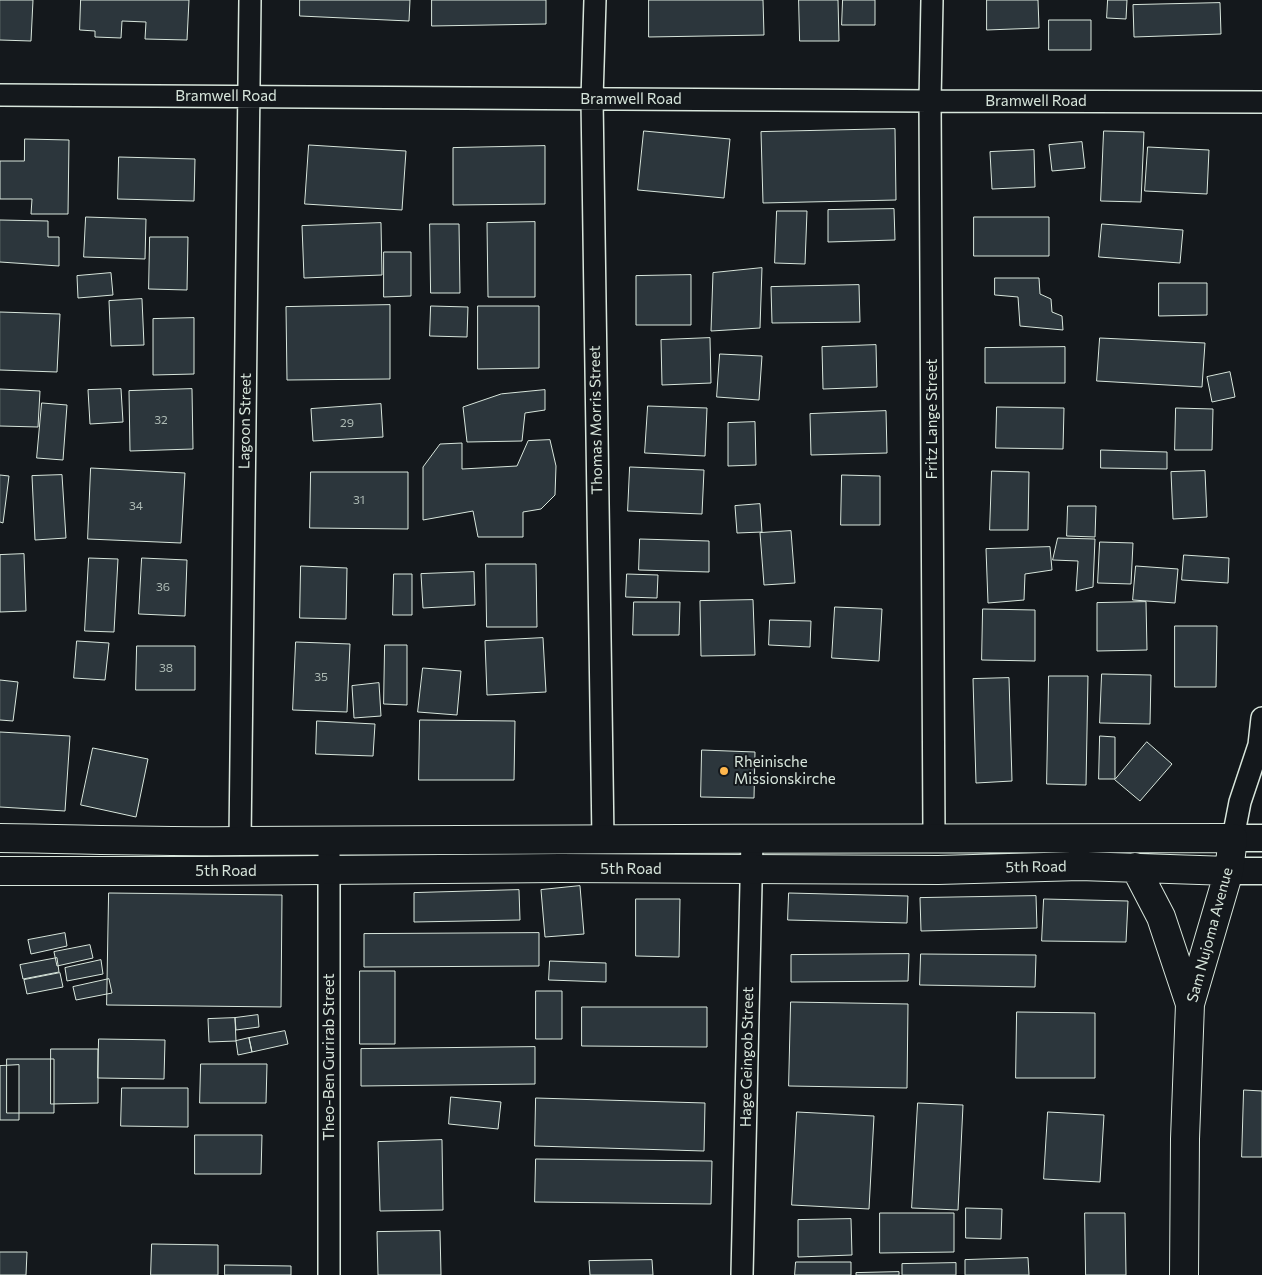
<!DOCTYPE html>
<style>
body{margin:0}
canvas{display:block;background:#14181c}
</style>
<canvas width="1262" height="1275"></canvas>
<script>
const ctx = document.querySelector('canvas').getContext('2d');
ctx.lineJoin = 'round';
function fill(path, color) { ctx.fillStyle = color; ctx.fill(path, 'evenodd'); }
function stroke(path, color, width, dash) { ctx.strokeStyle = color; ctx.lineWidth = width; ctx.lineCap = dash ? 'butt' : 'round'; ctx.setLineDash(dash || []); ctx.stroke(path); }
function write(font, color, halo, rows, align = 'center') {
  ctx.font = font + ' Commissioner,sans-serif'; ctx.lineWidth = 4; ctx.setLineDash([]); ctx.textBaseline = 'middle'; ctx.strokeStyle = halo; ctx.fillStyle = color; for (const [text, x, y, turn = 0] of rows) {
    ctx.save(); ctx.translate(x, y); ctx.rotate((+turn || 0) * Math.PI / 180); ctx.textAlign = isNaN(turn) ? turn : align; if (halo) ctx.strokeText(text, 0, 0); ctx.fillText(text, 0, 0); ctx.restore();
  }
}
const building = new Path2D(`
 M0,0h33l-2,41 -31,-1z
 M81,0h108l-2,40 -42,-1 1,-17 -24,-1 -1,17 -26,-1v-6l-15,-1z
 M300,0h110l-1,21 -109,-5z
 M432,0h114v24l-114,2z
 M649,0h114l1,35 -115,2z
 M799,0h39l1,41h-39z
 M843,0h32v25h-33z
 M987,0h51l1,28 -52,2z
 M1108,0h19l-1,19 -19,-1z
 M1220,3l1,31 -87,3 -1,-32z
 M1049,20h42v30h-42z
 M895,129l1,71 -133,3 -2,-71z
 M644,131l86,8 -6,59 -86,-8z
 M1104,131l40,1 -3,70 -40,-1z
 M25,139l44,1 -1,74h-37l1,-15h-32v-38h24z
 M1082,142l3,26 -33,3 -3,-26z
 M309,145l97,6 -4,59 -97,-6z
 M545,146v58l-92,1v-57z
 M1148,147l61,3 -2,44 -62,-3z
 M1034,150l1,37 -43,2 -2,-37z
 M119,157l76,2 -1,42 -76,-2z
 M894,209l1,31 -67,2v-32z
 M777,211h30l-2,53 -30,-1z
 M86,217l60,2 -1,40 -61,-2z
 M974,217h75v39h-75z
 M0,220l48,1v16h11v29l-59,-4z
 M535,222v75h-47l-1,-74z
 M381,223l1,52 -78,3 -2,-52z
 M430,224h29l1,69h-29z
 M1102,224l81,6 -3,33 -81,-6z
 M150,237h38l-1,53 -38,-1z
 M384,252h27v44l-27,1z
 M762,268l-2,60 -49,3 2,-58z
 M111,273l2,22 -35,3 -1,-22z
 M691,275v50h-55v-49z
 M995,278h44l1,16 11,5 1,13 10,4 1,14 -43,-4 -2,-29 -23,-2z
 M1159,283h48v32l-48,1z
 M859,285l1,37 -88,1 -1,-36z
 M142,299l2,46 -33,1 -2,-45z
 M390,305v74l-103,1 -1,-73z
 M431,306l37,1 -1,30 -37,-1z
 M478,306h61v62l-61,1z
 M0,312l60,2 -3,58 -57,-2z
 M194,318v56l-41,1v-56z
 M710,338l1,45 -49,2 -1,-45z
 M1100,338l105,5 -3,44 -105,-6z
 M876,345l1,42 -54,2 -1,-42z
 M1065,347v36h-80v-35z
 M720,354l42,2 -3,44 -42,-3z
 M1230,372l5,25 -23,5 -5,-25z
 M0,389l40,2 -2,36 -38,-1z
 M121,389l2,33 -33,2 -2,-34z
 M192,389l1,60 -63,2 -1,-60z
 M545,390v20l-20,3 -3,28 -55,1 -4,-35 38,-13z
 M42,403l25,2 -4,55 -26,-2z
 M381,404l2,33 -70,4 -2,-32z
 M648,406l59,2 -2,48 -60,-3z
 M997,407l67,1 -1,41 -67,-1z
 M1176,408l37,1 -1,41h-37z
 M886,411l1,42 -76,2 -1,-41z
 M755,422l1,43 -28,1v-43z
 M550,440l6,26 -1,29 -14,14 -18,3v25h-45l-5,-26 -50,9v-53l17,-23 22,-1v26l55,-3 11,-25z
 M1101,450l66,2v17l-66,-1z
 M630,467l74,3 -2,44 -74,-3z
 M91,468l94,5 -4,70 -93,-4z
 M992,471l37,1 -1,58h-38z
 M1205,471l2,46 -34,2 -2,-47z
 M311,472h97v57l-98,-1z
 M0,475l9,1 -6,47 -3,-1z
 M62,475l4,63 -31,2 -3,-64z
 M842,475l38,1v49h-39z
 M760,504l2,28 -25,1 -2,-27z
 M1068,506h28l-1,31 -28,-1z
 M791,531l4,52 -31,2 -4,-52z
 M1058,538l37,1 -2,48 -17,4 2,-30 -25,-1z
 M640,539l69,2v31l-70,-2z
 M1100,542l33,1 -2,41 -33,-1z
 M1050,547l2,23 -27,4 -1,26 -36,3 -2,-54z
 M24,554l2,57 -26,1v-57z
 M1184,555l45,3 -1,25 -46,-3z
 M89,558l29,1 -4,73 -29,-1z
 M142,558l45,2 -2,56 -46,-2z
 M486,564h50l1,63h-50z
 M301,566l46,2 -1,51 -46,-1z
 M1136,566l42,3 -3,34 -42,-3z
 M474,572l1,33 -52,3 -2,-34z
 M394,574h18v41h-19z
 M627,574l31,1 -1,23 -31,-1z
 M753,600l2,55 -54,1 -1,-55z
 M634,602h46l-1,33h-46z
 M1146,602l1,48 -50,1v-48z
 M835,607l47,2 -3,52 -47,-3z
 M983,609l52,1v51l-53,-1z
 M770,620l41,1 -1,26 -41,-2z
 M1175,626h42l-1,61h-41z
 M543,638l3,54 -59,3 -2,-54z
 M77,641l32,2 -4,37 -31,-2z
 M296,642l54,2 -3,68 -54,-2z
 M385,645h22v60l-23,-1z
 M137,646h58v44h-59z
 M423,668l38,3 -4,44 -39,-3z
 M1102,674l49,1 -1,49 -50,-1z
 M1049,676h39l-2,109 -39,-1z
 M1009,678l3,103 -36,2 -3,-104z
 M0,680l18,2 -5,39 -13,-1z
 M379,683l2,33 -27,2 -2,-32z
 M420,720l95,1 -1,59h-95z
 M317,721l58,3 -2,32 -57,-2z
 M0,732l70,4 -5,75 -65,-4z
 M1100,736l15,1v42h-16z
 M1147,742l25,22 -32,37 -25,-21z
 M93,748l55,11 -12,58 -55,-12z
 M702,750l53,2 -1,46 -53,-1z
 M580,886l4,48 -39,3 -4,-47z
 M519,890l1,30 -106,2v-29z
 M109,893l173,2 -1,112 -174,-2z
 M789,893l119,3 -1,27 -119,-3z
 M1036,896l1,32 -116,3 -1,-33z
 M636,899h44l-1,58 -43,-1z
 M1044,899l84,2 -2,41 -84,-1z
 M65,933l2,13 -36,8 -3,-14z
 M539,933v33l-175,1v-33z
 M90,945l3,13 -36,8 -3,-14z
 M909,954l-1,27 -117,1v-27z
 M921,954l115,1 -1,32 -115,-2z
 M57,958l2,14 -36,7 -3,-14z
 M101,960l2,14 -36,7 -2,-13z
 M550,961l56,2v19l-57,-2z
 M360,971h35v73h-35z
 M60,973l3,14 -36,7 -3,-14z
 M109,979l3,14 -36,7 -3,-13z
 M536,991h26v48h-26z
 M791,1002l117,2 -1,84 -118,-2z
 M582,1007h125v40l-125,-1z
 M1017,1012l78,1v65h-79z
 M258,1015l1,12 -23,3 -1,-12z
 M235,1018l1,23 -27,1 -1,-23z
 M285,1031l3,13 -36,8 -3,-14z
 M249,1038l3,14 -14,3 -2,-14z
 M99,1039l66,1 -1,39 -66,-1z
 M535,1047v37l-174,2v-37z
 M51,1049h47v54l-47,1z
 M7,1059h47v54h-47z
 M201,1064h66l-1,39h-66z
 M19,1065v55h-19v-54z
 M122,1088h66v39l-67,-1z
 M1244,1090l18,1v66h-20z
 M451,1097l50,5 -3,27 -49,-5z
 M536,1098l169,5 -1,48 -169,-5z
 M918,1103l45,2 -5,105 -46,-2z
 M797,1112l77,4 -5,93 -77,-4z
 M1048,1112l56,3 -4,67 -56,-3z
 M195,1135h67l-1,39h-66z
 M442,1140l1,70 -63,1 -2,-69z
 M536,1159l176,2 -1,43 -176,-2z
 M966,1208l36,1 -1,30 -35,-1z
 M880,1213h74v39l-74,1z
 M1085,1213h40l1,62h-40z
 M851,1219l1,36 -54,2v-37z
 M440,1231l1,44h-63l-1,-43z
 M152,1244l66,1v30h-67z
 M0,1252h27l-1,23h-26z
 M1028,1258l1,17h-64v-15z
 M652,1260l1,15h-63l-1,-14z
 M796,1262h55v13h-56z
 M956,1263v12h-54v-11z
 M225,1265l66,1v9h-66z
 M899,1272v3h-43v-2z`);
fill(building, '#2c363c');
stroke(building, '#d8e6dc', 1);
const minor = new Path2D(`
 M595,0l-3,99 11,741
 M932,0l-2,101 4,736
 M0,95l930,6 332,1
 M1233,838l7,-36 19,-57 3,-27
 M240,841l10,-841
 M329,1275v-435
 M742,1275l10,-435`);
const tertiary = new Path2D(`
 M1233,838h29
 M1229,871h33`);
const secondary = new Path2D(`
 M0,838c81,1 161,4 242,3 330,-1 661,-4 991,-3l-4,33 -39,133 -5,135 -1,136
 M1135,867l26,50 29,87
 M0,871h205l355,-3 378,2 142,-4 149,5`);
stroke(minor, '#d8e6dc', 24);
stroke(tertiary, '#d8e6dc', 29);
stroke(secondary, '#d8e6dc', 30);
stroke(minor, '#14181c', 21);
stroke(tertiary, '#14181c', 26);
stroke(secondary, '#14181c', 28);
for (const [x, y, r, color] of [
 [724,771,5,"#ffb74d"]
]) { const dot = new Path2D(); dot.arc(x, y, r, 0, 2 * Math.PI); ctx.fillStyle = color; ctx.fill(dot); stroke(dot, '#14181c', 2); }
write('12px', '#adbab4', null, [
 ["32",161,420],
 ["29",347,423],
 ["31",359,500],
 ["34",136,506],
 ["36",163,587],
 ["38",166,668],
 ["35",321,677]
]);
write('15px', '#d8e6dc', '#14181c', [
 ["Bramwell Road",226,96],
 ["Bramwell Road",631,99],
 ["Bramwell Road",1036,101],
 ["Fritz Lange Street",932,419,-90],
 ["Thomas Morris Street",596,420,-91],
 ["Lagoon Street",245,421,-89],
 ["5th Road",1036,867,-1],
 ["5th Road",631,869],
 ["5th Road",226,871],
 ["Sam Nujoma Avenue",1210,935,-75],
 ["Theo-Ben Gurirab Street",329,1057,-90],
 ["Hage Geingob Street",747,1057,-89]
]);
write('15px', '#d8e6dc', '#14181c', [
 ["Rheinische",734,762],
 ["Missionskirche",734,779]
], 'left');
</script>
